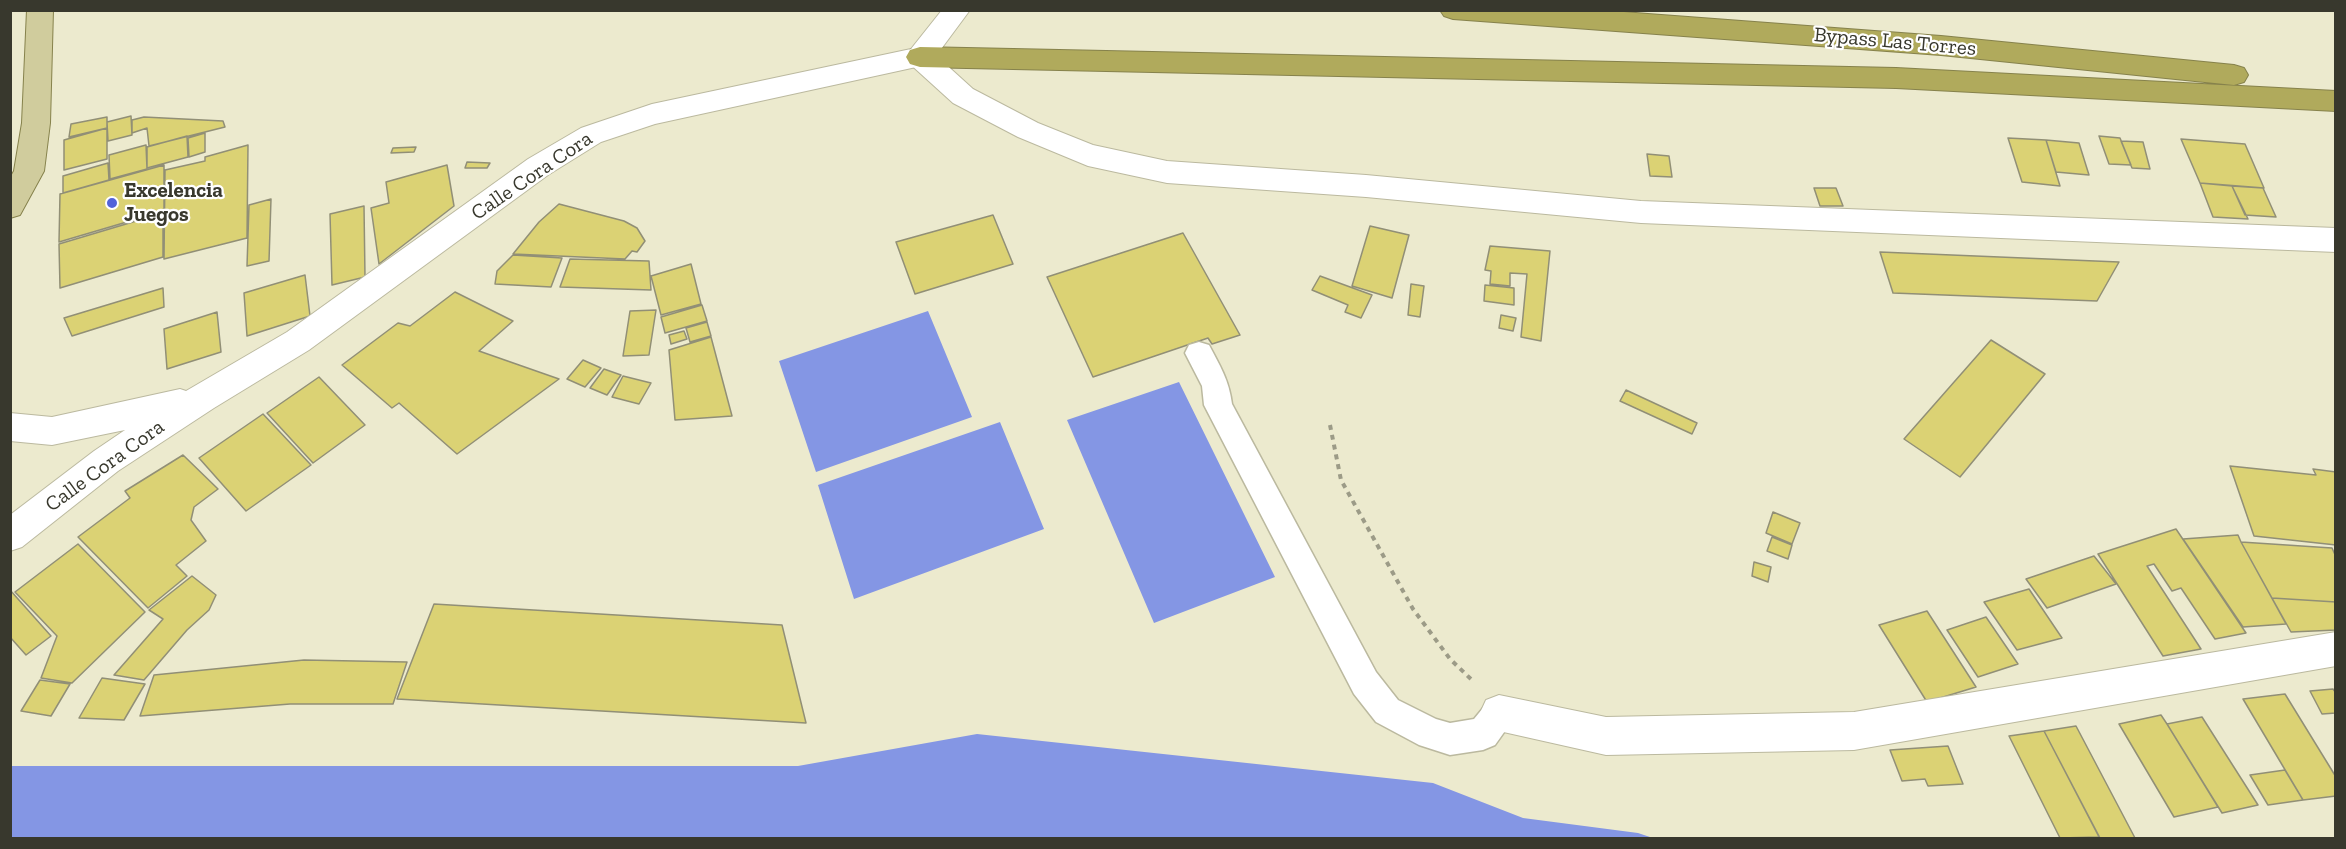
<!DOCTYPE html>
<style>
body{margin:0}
#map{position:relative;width:2346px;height:849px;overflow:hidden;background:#eceace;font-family:"Zilla Slab",serif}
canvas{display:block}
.frame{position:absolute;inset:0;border:12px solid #38382d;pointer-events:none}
</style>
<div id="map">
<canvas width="2346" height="849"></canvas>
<div class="frame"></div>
</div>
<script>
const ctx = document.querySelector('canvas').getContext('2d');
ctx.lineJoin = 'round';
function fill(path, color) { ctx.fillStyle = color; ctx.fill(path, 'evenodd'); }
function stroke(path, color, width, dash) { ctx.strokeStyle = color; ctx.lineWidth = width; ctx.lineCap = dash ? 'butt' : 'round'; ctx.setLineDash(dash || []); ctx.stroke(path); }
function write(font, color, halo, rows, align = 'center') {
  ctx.font = font + ' "Zilla Slab",serif'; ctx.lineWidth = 4.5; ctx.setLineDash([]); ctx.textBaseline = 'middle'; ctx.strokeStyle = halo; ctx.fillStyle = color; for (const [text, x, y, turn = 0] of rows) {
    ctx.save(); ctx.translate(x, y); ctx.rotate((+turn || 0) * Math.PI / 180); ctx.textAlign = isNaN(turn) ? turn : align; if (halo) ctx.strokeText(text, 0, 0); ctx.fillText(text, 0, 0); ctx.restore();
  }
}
fill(new Path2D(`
 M928,311l44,106 -156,55 -37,-111z
 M1179,382l96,195 -121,46 -87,-203z
 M1000,422l44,107 -190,70 -36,-114z
 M977,734l456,49 90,35 115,15 15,5h-1642v-72h787z`), '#8496e4');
const building = new Path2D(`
 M131,116l1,19 -24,6 -1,-19z
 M107,117v11l-38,9 2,-13z
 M144,117l79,4 2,6 -76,19 -2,-18 -15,5v-13z
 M107,128v31l-43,11v-30z
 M205,133v19l-16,5 -1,-19z
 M187,136l1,21 -41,11v-21z
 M2099,136l21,2 11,27 -22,-1z
 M2008,138l38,2 14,46 -38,-4z
 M2181,139l64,5 19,44 -64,-5z
 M2046,140l33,3 10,32 -33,-3z
 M2121,141l22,1 7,27 -18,-1z
 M146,145l1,24 -37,10 -1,-24z
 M248,145l-1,93 -83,21 1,-89 40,-9v-4z
 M416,147l-2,5 -23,1 2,-5z
 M1647,154l22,2 3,21 -22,-1z
 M467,162l23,1 -3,5h-22z
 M108,163l1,17 -46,13v-17z
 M164,165v46l-105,31 1,-48z
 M447,165l7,41 -75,58 -8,-56 18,-5 -3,-21z
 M2200,183l32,3 16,33 -35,-2z
 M2232,186l31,2 13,29 -31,-2z
 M1814,188h22l7,18h-23z
 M271,199l-2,62 -22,5 2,-61z
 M559,204l65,17 13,7 8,13 -8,11 -5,-1 -7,8 -112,-5 26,-32z
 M364,206l1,71 -33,8 -2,-71z
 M163,213v44l-103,31 -1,-44z
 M993,215l20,49 -98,30 -19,-52z
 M1370,226l39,9 -17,63 -40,-12z
 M1183,233l57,102 -28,9 -4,-6 -115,39 -46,-100z
 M1490,246l60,5 -9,90 -20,-4 6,-63 -17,-1v13l-20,-2 1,-13 -6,-1z
 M1880,252l239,10 -22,39 -204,-8z
 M513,255l49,3 -11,29 -56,-3 2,-13z
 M570,259l79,2 2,29 -91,-3z
 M691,264l10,40 -40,11 -10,-39z
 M305,275l5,41 -63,20 -3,-43z
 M1320,276l52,19 -11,23 -16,-6 3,-7 -36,-15z
 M1411,284l13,2 -4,31 -12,-2z
 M1485,285l29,3v17l-30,-4z
 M163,288l1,19 -92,29 -8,-18z
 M455,292l58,29 -34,30 80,28 -102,75 -58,-51 -7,5 -50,-43 56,-42 12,3z
 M702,305l5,16 -42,12 -4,-16z
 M656,310l-7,45 -26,1 7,-45z
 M217,312l4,40 -54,17 -3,-40z
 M1501,315l15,3 -3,13 -14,-3z
 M707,322l4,14 -21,6 -4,-14z
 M684,331l3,8 -16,5 -2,-9z
 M711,337l21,79 -57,4 -6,-70z
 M1991,340l54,34 -85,103 -56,-38z
 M583,360l18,8 -16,19 -18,-8z
 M604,369l17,6 -14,20 -17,-7z
 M623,376l28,7 -12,21 -27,-7z
 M319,377l46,48 -52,38 -46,-50z
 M1626,390l71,33 -5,11 -72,-33z
 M263,414l48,51 -65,46 -47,-53z
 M183,455l35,34 -24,18 -3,13 15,21 -30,24 11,11 -39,32 -70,-71 52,-39 -5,-7z
 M2230,466l86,9 -3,-6 23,3v73l-82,-9z
 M1773,512l27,11 -8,21 -26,-11z
 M2176,529l70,104 -31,6 -34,-51 -9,3 -18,-27 -7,2 54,83 -38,7 -65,-102z
 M2238,535l3,7 45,82 -43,3 -60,-88z
 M1772,537l20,8 -4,14 -21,-8z
 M2241,542l91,6 4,9v45l-64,-4z
 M78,544l67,68 -73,71 -31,-5 16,-42 -42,-44z
 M2094,556l22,28 -69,24 -21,-29z
 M1754,562l17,5 -3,15 -16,-6z
 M192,576l24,19 -7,15 -22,20 -43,50 -30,-5 49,-56 -14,-9z
 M2029,589l33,49 -45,12 -33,-48z
 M10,590l41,46 -25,19 -16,-18z
 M2272,598l64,4v28l-45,2z
 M434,604l348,21 24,98 -409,-24z
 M1927,611l49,76 -49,15 -48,-77z
 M1986,617l32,47 -40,13 -31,-47z
 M304,660l103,2 -14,42h-103l-150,12 14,-41z
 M102,678l43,6 -21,36 -45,-2z
 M40,680l30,4 -19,32 -30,-5z
 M2333,689l3,4v20l-14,1 -12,-23z
 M2285,694l51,83v19l-33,4 -60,-101z
 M2161,715l6,9 51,83 -44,10 -55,-93z
 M2202,717l56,88 -36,8 -55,-89z
 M2076,726l59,112h-35l-56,-107z
 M2044,731l55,106 -39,1 -51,-102z
 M1948,746l15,38 -35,2 -3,-7 -23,2 -12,-31z
 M2285,770l18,30 -35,5 -18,-30z`);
fill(building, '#dbd274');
stroke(building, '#918f76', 1.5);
const lane = new Path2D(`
 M1199,342l10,3c11,21 20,35 23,59l144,268 22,28 38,19 14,4 24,-4 14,-17 11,-5 11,5 5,11 -5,11 -15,21 -12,5 -33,5 -31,-10 -43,-23 -22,-28 -150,-289 -2,-19 -17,-33 4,-8z`);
const street = new Path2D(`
 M920,47l10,3 43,39 65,34 55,22 74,16 199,14 275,26 695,27v24l-695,-29 -275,-26 -199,-14 -79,-17 -70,-29 -65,-34 -43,-39 -4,-7 4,-7z
 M2336,632v34l-482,84 -248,5 -107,-24 -13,-5 -6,-13 6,-13 13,-5 107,22 248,-5z`);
const secondary = new Path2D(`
 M942,10h28l-40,54 -275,60 -54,18 -53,33 -239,175 -95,58 -96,63 -96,76 -12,4v-36l84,-64 31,-21 -73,15 -42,-4v-28l42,4 128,-28 6,2 101,-59 241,-173 53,-31 71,-24 259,-55z`);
const primary = new Path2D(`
 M27,10h26l-3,113 -6,48 -24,44 -10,3v-40l4,-7 8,-48z`);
const highway = new Path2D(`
 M1440,10h160l48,4 293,22 293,29 10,3 4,7 -4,7 -10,3 -293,-30 -488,-36 -9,-3z
 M920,47l976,21 440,23v20l-440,-23 -976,-21 -10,-3 -4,-7 4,-7z`);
stroke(lane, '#bbb99f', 3);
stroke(street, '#bbb99f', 2);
stroke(secondary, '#bbb99f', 2);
stroke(primary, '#86824c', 2);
stroke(highway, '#86824c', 2);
stroke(new Path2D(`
 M1330,425l11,55 72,129 37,50 24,23`), '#9c9b87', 4, [5, 5]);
fill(lane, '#fff');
fill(street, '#fff');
fill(secondary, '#fff');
fill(primary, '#d0cc9d');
fill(highway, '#b0aa5c');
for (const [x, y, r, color] of [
 [112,203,6,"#5263d9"]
]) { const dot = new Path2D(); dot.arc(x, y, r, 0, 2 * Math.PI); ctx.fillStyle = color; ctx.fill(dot); stroke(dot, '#fff', 2); }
write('21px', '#38382d', '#fff', [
 ["Bypass Las Torres",1895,42,5],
 ["Calle Cora Cora",532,176,-34],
 ["Calle Cora Cora",105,466,-36]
]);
write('bold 21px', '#38382d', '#fff', [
 ["Excelencia",124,191],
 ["Juegos",124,215]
], 'left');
</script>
